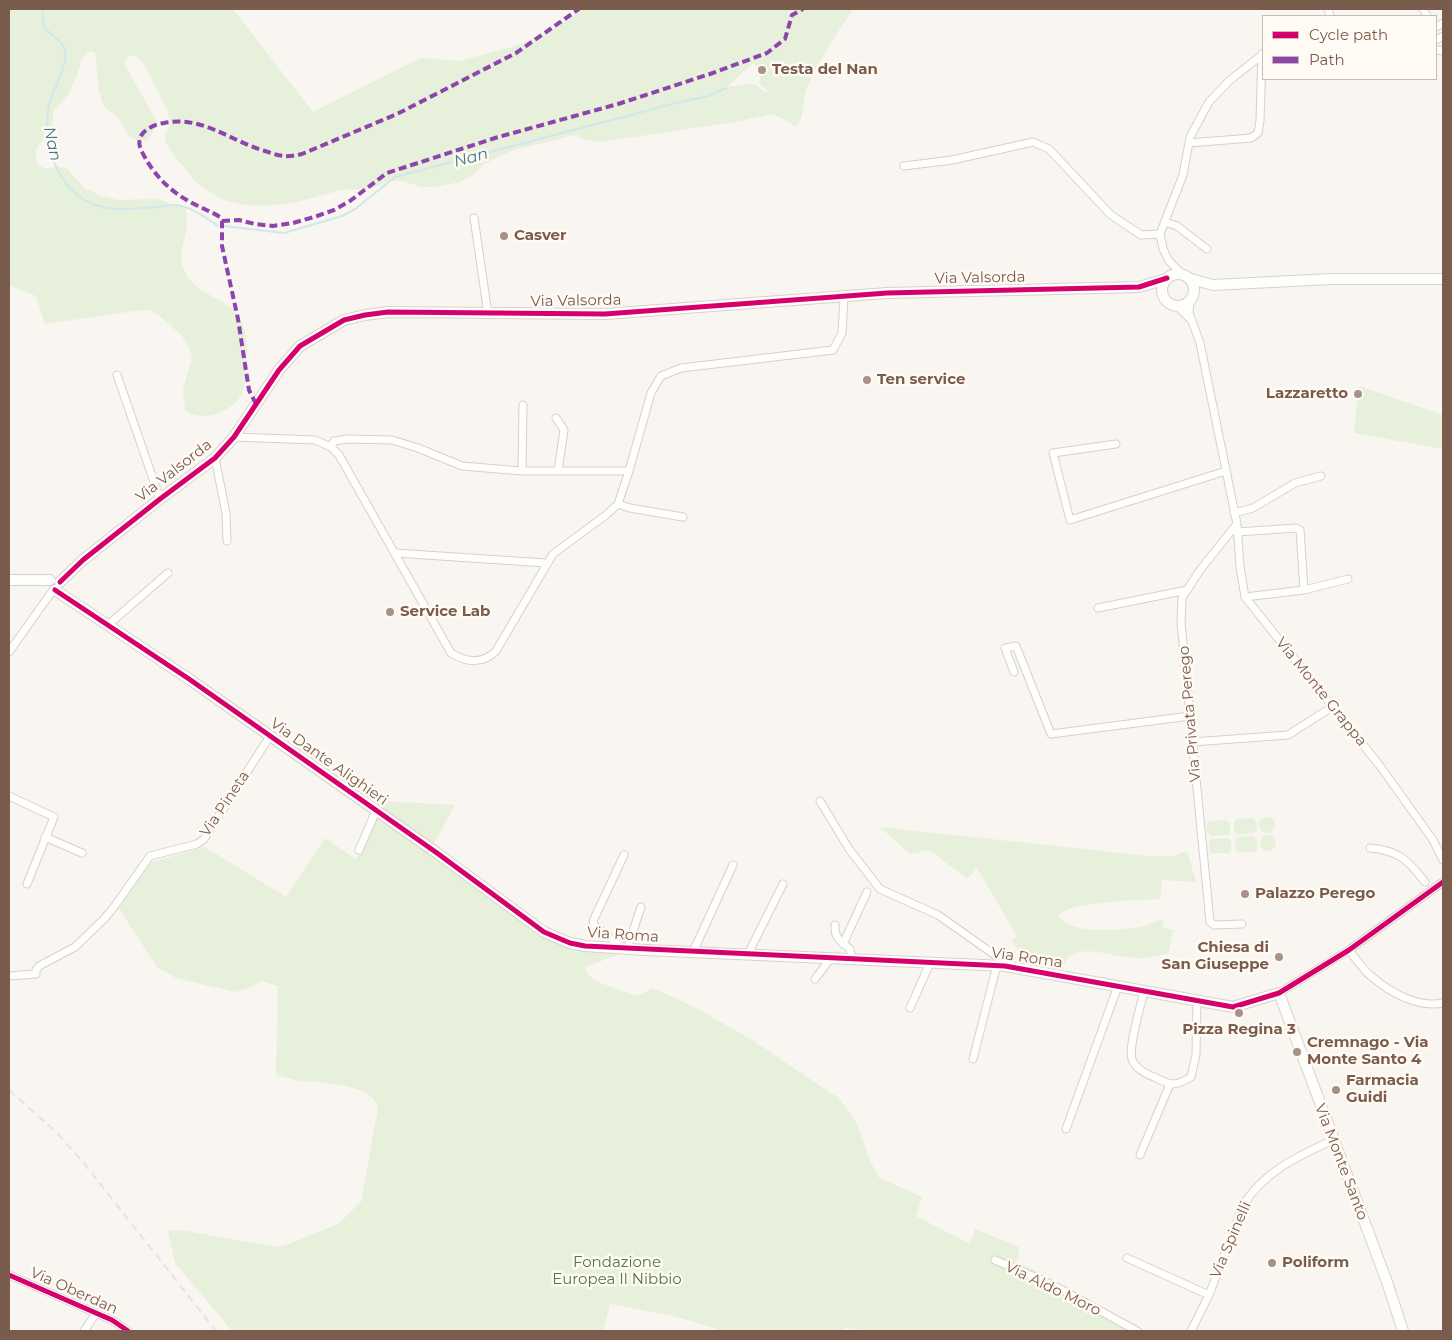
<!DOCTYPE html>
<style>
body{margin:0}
#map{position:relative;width:1452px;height:1340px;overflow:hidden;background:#f9f5f0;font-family:Montserrat,sans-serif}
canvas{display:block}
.frame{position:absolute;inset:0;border:10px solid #7a5c4d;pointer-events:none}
.legend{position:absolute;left:1262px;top:15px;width:175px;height:65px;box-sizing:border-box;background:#fffaf3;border:1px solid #cabbb1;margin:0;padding:6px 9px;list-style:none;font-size:15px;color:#7a5c4d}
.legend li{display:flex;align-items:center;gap:10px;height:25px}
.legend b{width:25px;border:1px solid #cabbb1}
</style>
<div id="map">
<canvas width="1452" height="1340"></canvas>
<div class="frame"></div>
<ul class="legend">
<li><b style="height:6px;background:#d6006c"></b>Cycle path</li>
<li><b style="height:6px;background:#8e44ad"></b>Path</li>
</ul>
</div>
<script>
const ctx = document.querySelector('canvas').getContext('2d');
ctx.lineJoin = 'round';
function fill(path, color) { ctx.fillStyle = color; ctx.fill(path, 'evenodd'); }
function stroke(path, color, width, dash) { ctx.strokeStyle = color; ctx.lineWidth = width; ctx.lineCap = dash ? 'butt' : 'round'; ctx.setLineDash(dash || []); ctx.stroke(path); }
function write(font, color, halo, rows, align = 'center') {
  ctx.font = font + ' Montserrat,sans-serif'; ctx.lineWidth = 5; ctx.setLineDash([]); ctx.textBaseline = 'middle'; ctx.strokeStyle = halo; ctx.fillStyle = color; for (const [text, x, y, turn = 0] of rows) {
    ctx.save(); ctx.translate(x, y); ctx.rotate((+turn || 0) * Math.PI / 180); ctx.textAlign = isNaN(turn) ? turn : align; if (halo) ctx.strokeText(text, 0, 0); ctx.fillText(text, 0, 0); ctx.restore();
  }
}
fill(new Path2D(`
 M9,9h224l80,103 108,-54 38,3 60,-16 32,-14 32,-22h270c-17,26 -35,51 -47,81 -4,12 -1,27 -10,37l-14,-9 -11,-4 -30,7 -140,21 -16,-2 -10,-5 -64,16 -27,13 -9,10 -15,8 -25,5h-14l-18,-6h-14l-19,8 -29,1 -45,12 -29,4 -22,-1 -24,-6 -24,-16 -24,-29 -8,-13v-7l6,-10 -4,-14 -23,-46 -7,-7 -7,-2 -6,8 34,61c-10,14 -8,21 -28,13l-13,-21 -11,-7 -4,-8 -3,-10 -4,-38 -5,-2 -8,8 -5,16 -9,20 -14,15 -3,20 -13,16 -3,6 2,12c7,5 11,6 19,2l12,3 15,18 18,9 17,4 39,-1 28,9c7,19 -8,42 -2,60 8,20 26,26 43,36 24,15 22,45 20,69 -2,21 -6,30 -25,39 -10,5 -27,6 -36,-2l-2,-20 9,-33 -5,-14 -6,-8 -20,-18 -11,-7 -16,1 -89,13 -9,-28 -27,-11zM753,63c7,6 9,12 6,20l9,8 -2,2 -10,-8 -9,-1 -20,3z
 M1359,386l84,29v34l-89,-16z
 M378,801l77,4 -27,49 104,71 -3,5 33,13 60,10 -36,14 -1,4 8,8 5,3 39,14 16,-8 45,21 54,31 85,57 12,14 9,15 11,32 9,19 44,20 -6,19 54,28 5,-15 44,18 -2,14 129,70h-278l-22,-3 -7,3 -47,-1 -70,1 -27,-9 -23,-6 -62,-12 -7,27h-371l-57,-68 -7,-32 13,-1 95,17 13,-3 49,-20 23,-22 17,-93c-4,-26 -57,-26 -78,-28 -7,-1 -15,-4 -23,-6l-1,-4 2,-85 -17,-5 -12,7 -14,4 -59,-14 -19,-11 -38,-58 12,-19 21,-28 53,-15 81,50 39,-59 31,21z
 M1259 825a8 8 0 1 1 16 0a8 8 0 1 1-16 0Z
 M1252,818l4,3 1,9 -3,3 -17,1 -3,-3v-9l3,-3z
 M1226,820l4,3v9l-2,3 -17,1 -4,-3v-9l3,-3z
 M880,827l268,29h25l14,-5 9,31 -34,-2 -2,19c-17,1 -94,2 -101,17 10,20 66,14 85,10 6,-2 12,-5 18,-7l2,9 9,2 -5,24c-10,1 -21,4 -31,4 -6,-1 -13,-1 -19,-2 -18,-3 -47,-13 -55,11l-37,-4 -14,-22 5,-5 -40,-68 -10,11 -37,-29 -20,4z
 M1260 843a8 8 0 1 1 16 0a8 8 0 1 1-16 0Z
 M1254,836l3,4v8l-2,4h-17l-3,-2v-10l2,-3z
 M1228,838l3,3v9l-2,3h-17l-2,-1 -1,-10 2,-3z`), '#e7f0db');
stroke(new Path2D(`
 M43,9c-5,32 26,24 22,51 -2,17 -15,33 -17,50 -6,47 18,97 69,99 13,0 26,-1 38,-2 6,0 13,-2 19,-2 17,1 31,12 44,21
 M224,226l60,7 58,-17 13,-7 40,-32 285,-75 28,-6 18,-8`), '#d0e8ea', 2);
const street = new Path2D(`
 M1328,9l2,7
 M1423,9l4,7
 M1436,27l7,-4
 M1436,40l7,-4
 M1436,50l7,1
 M1189,143l62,-5 7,-5 2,-12 2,-67
 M904,166l48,-6 81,-18 16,7 62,66 30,20 19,-1
 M474,218l14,96
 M1165,222l12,4 30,23
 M1182,274l-13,-13 -6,-12 -3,-15 23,-59 7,-38 19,-35 20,-21 34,-27
 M1190,302l-1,11 11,30 37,181 3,43 5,30 135,169 53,74 10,20
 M1177,306l12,12
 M117,375l43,124
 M556,418l8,12 -6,41
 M234,437l81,3 16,7 3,-6 14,-2 44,1 26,8 44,18 60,5h107
 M1116,444l-63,9 17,67 156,-49
 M331,447l8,8 112,198c16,10 32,11 45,-2l57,-97 53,-39 12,-11 11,-33 22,-78 10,-17 20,-8 152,-18 9,-17 2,-36
 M215,458l11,55 1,28
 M522,471l1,-66
 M618,504l12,4 53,9
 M1234,513l19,-5 42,-25 26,-7
 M1237,524l-37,46 -18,28 -1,25 29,299 4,3 28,-1
 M1237,532l59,-4 4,2 4,60 -59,7
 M395,553l151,10
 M1304,590l44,-11
 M1098,608l89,-18
 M108,625l60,-52
 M9,652l44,-62
 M1014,672l-9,-24 11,-2 35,88 139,-18
 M1192,742l96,-7 44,-28
 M9,796l45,21 -27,67
 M820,801l29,48 31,40 58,26 71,50
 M45,837l37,16
 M1370,848c28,2 39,13 55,34
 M359,850l17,-39
 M835,925c-1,13 6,17 15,24l2,10
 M843,944l24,-52
 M623,948l-29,-23 -1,-4 31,-66
 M627,949l14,-42
 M1349,950c7,9 14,20 23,27 19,16 46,31 71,26
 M693,952l40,-87
 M748,954l35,-70
 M9,976l27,-2v-4l3,-4 36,-19 29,-28 10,-12 36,-51 47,-12 7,-5 66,-103
 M815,979l16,-21
 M1144,991c-3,15 -16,55 -12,68 3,10 15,15 24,19 16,8 20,8 35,-1l5,-22 1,-55
 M1279,993l70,-43 94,-68
 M910,1008l20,-45
 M973,1059l24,-94
 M1066,1129l52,-143
 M1140,1155l30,-71
 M1127,1258l82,37
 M995,1260l60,26 82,45
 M9,1275l103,45 16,11
 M84,1331l12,-18
 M1191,1331l18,-36 34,-89c20,-34 55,-50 90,-66`);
const secondary = new Path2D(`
 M1162 290a16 16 0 1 1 32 0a16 16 0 1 1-32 0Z
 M1191,279l22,6 118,-6h112
 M9,580h41
 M60,582l23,-22 77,-61 55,-41 19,-21 45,-67 21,-24 44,-26 21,-5 23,-3 217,2 282,-21 252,-6 27,-8
 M55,590l134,89 248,174 107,79 26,11 15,3 61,4 359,16 228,41 46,-14 108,289 16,49`);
stroke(street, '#d7d1cb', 9);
stroke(secondary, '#d9d2cb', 12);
stroke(street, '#fefefd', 7);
stroke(secondary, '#fefefd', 10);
stroke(new Path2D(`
 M9,1090l46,41 28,31 133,169`), '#e6e3e7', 2, [8, 5]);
stroke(new Path2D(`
 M222,221l17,-1 16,4 18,2 20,-3 21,-6 20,-7 16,-9 37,-28 108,-35 123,-34 92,-30 57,-21 18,-14 7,-24 11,-6
 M256,404l-7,-14 -11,-71 -16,-73v-25l-2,-4c-8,-5 -16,-8 -24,-12 -26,-13 -42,-29 -55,-55 -3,-7 -2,-13 3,-18 5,-5 13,-8 20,-9 38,-8 66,18 101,28 15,5 20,7 37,3l95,-40 119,-61 63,-44`), '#8e44ad', 4, [8, 4]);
stroke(new Path2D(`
 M60,582l23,-22 77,-61 55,-41 19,-21 45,-67 21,-24 44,-26 21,-5 23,-3 217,2 282,-21 252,-6 28,-9
 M55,590l134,89 248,174 107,79 26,11 15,3 420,20 228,41 46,-14 70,-43 94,-68
 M9,1275l103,45 16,11`), '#d6006c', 5);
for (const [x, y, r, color] of [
 [762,70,5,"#a69286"],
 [504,236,5,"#a69286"],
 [867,380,5,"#a69286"],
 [1358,394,5,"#a69286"],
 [390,612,5,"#a69286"],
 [1245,894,5,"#a69286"],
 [1279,957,5,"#a69286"],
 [1239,1013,5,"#a69286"],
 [1297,1052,5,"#a69286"],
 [1336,1090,5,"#a69286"],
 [1272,1263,5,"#a69286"]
]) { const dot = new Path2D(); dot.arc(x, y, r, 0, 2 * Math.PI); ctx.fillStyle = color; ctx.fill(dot); stroke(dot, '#fffaf3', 2); }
write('bold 15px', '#7a5c4d', '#fffaf3', [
 ["Testa del Nan",772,70],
 ["Casver",514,236],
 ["Ten service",877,380],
 ["Lazzaretto",1348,394,"right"],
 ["Service Lab",400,612],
 ["Palazzo Perego",1255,894],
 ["Chiesa di",1269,948,"right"],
 ["San Giuseppe",1269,965,"right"],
 ["Pizza Regina 3",1239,1030,"center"],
 ["Cremnago - Via",1307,1043],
 ["Monte Santo 4",1307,1060],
 ["Farmacia",1346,1081],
 ["Guidi",1346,1098],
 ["Poliform",1282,1263]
], 'left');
write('15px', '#7a5c4d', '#fffaf3', [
 ["Via Valsorda",980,278,-1],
 ["Via Valsorda",576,301,-1],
 ["Via Valsorda",174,471,-38],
 ["Via Monte Grappa",1321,692,51],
 ["Via Privata Perego",1190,714,-95],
 ["Via Dante Alighieri",329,762,35],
 ["Via Pineta",225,804,-56],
 ["Via Roma",623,935,4],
 ["Via Roma",1027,958,8],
 ["Via Monte Santo",1341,1162,69],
 ["Via Spinelli",1231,1240,-67],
 ["Via Aldo Moro",1053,1289,26],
 ["Via Oberdan",74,1291,24]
]);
write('15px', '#537a41', '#fffaf3', [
 ["Fondazione",617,1263],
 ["Europea Il Nibbio",617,1280]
]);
write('italic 16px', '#437c86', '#fffaf3', [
 ["Nan",52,144,78],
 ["Nan",471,158,-15]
]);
</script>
